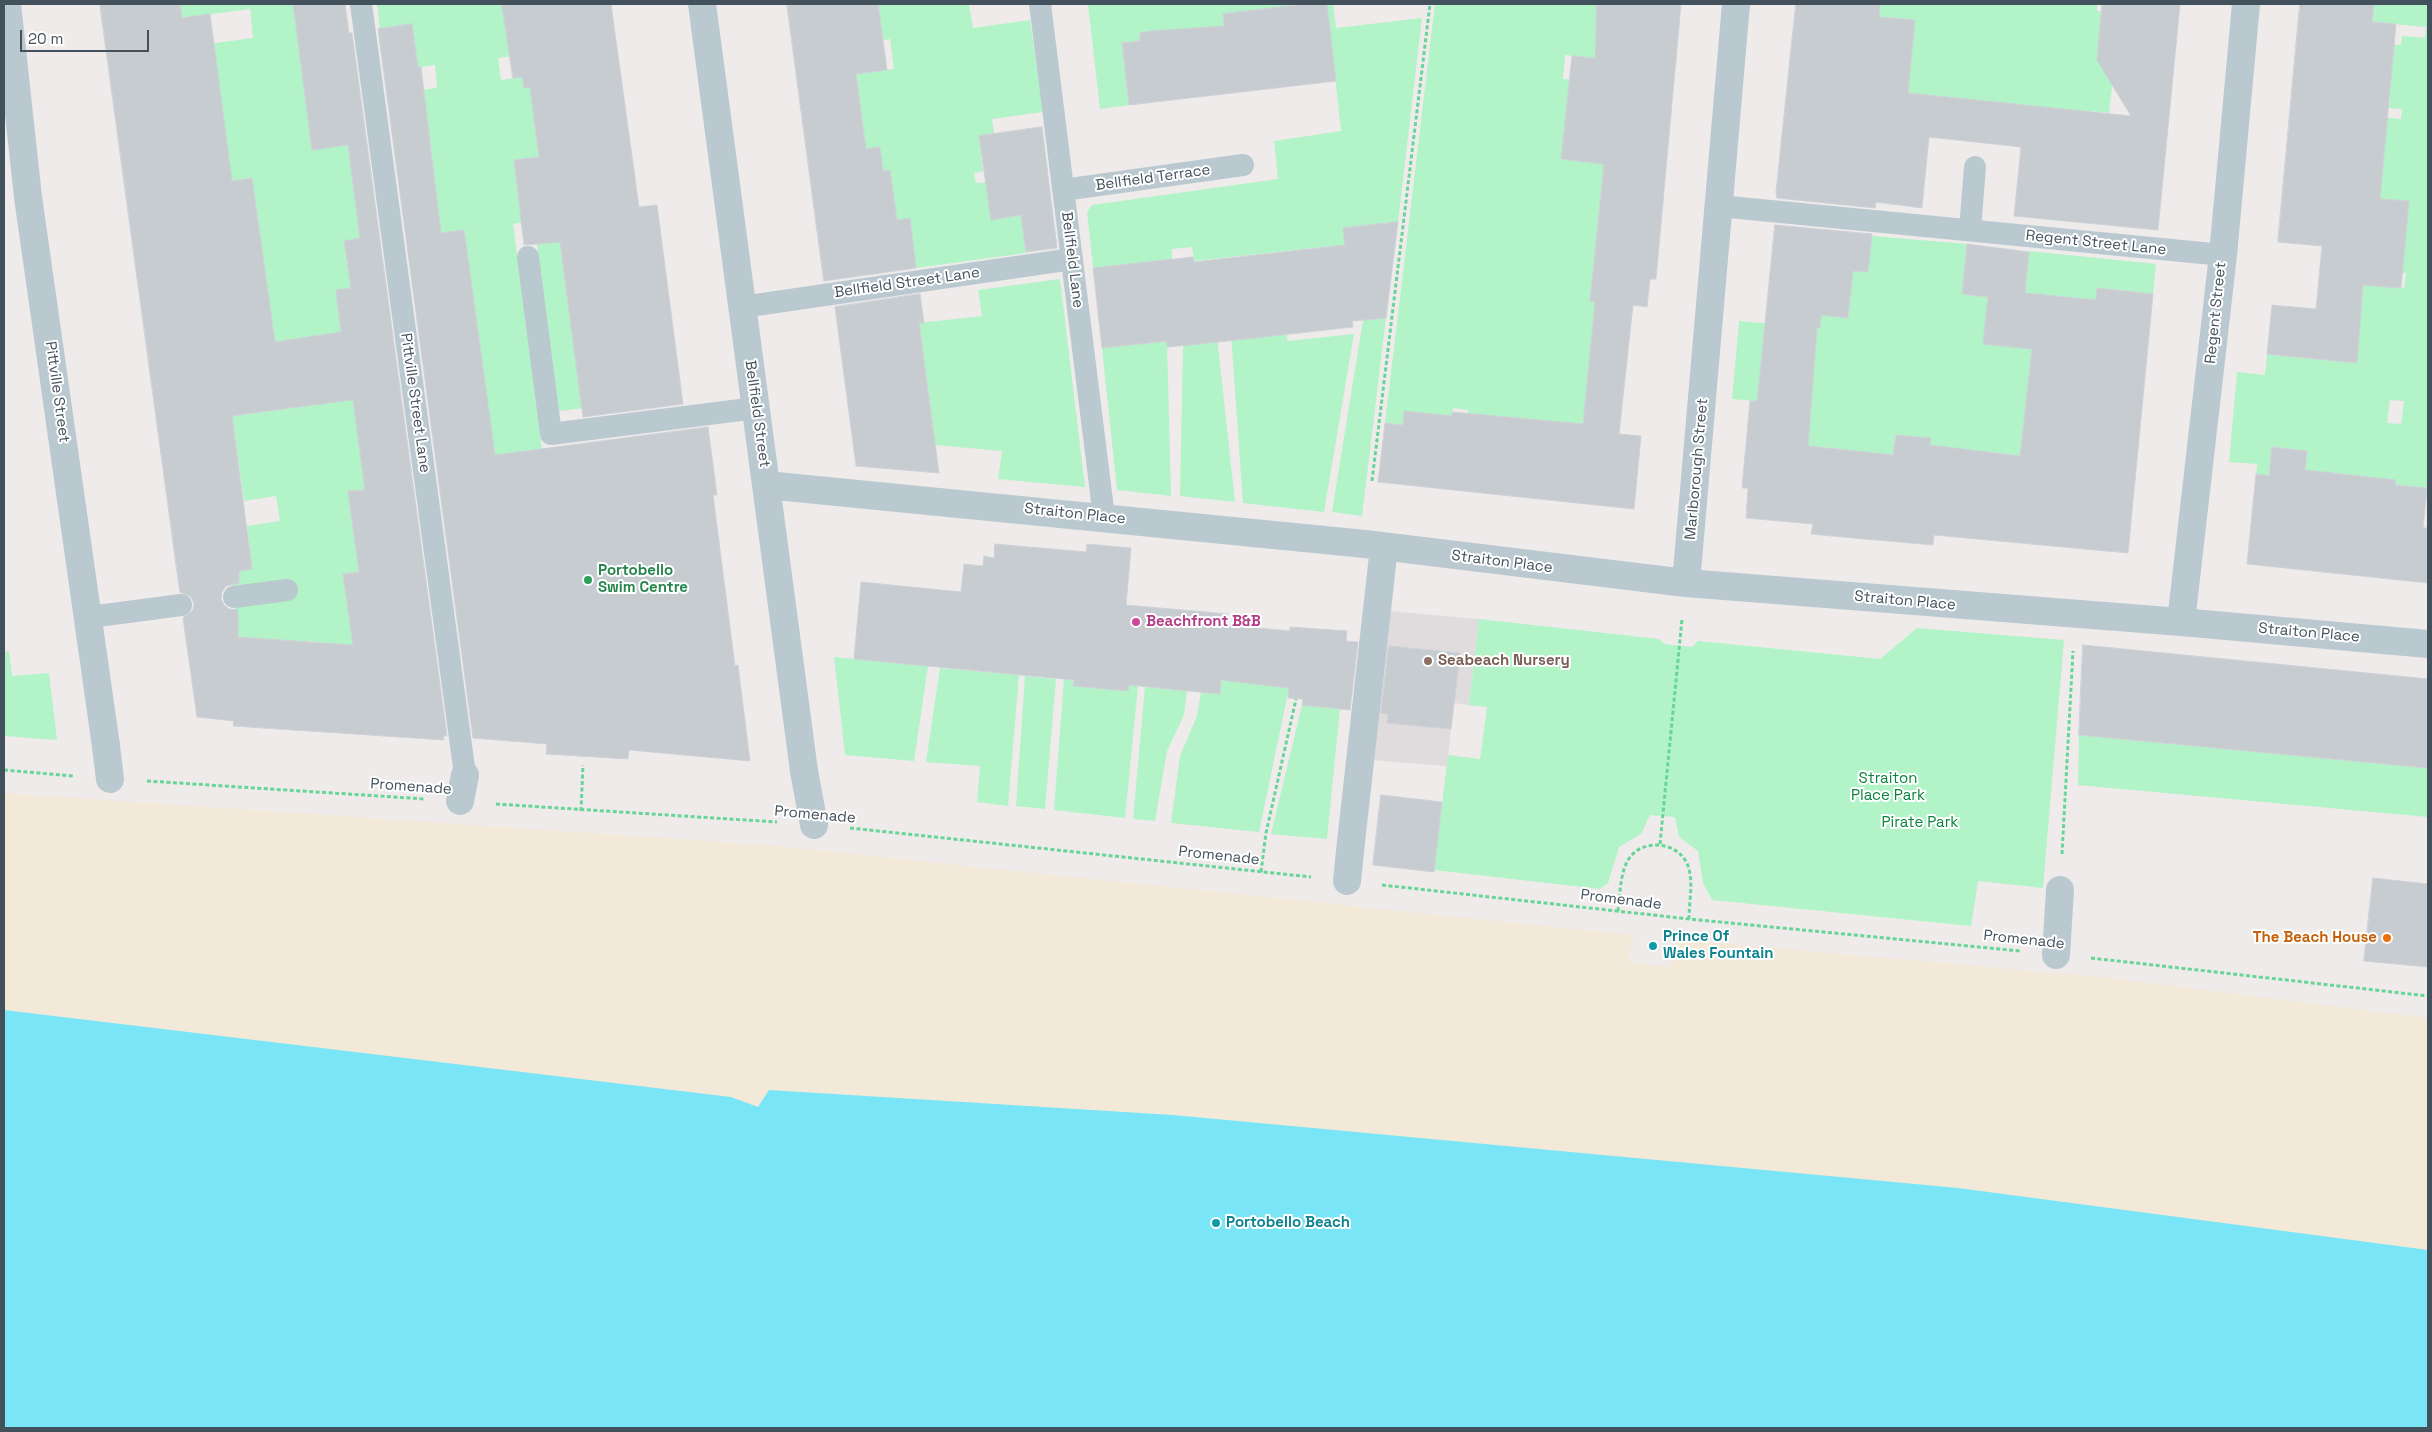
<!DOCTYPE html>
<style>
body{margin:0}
#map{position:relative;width:2432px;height:1432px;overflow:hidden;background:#efebeb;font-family:"Space Grotesk",sans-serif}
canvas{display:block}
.frame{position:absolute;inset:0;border:5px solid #42515b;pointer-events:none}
.scale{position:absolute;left:20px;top:30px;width:129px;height:22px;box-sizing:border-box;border:2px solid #42515b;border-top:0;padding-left:6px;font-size:15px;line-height:18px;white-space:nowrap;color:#42515b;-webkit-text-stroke:4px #fff;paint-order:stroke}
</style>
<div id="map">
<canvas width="2432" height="1432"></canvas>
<div class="frame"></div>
<div class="scale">20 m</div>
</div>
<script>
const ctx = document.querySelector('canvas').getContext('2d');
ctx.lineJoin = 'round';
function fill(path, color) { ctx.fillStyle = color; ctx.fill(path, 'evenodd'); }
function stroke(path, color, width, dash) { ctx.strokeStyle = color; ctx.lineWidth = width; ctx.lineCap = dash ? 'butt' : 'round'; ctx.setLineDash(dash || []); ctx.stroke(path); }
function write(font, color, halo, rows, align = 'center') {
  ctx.font = font + ' "Space Grotesk",sans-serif'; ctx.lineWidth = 4; ctx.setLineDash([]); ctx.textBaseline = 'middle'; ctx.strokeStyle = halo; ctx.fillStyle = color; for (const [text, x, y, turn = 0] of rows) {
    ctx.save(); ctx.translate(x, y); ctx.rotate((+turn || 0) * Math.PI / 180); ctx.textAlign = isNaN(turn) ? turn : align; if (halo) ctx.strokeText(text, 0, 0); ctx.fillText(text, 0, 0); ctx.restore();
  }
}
fill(new Path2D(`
 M1389,611l90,8 -10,86 -15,-2 -7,63 -76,-6z`), '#e0dcdd');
fill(new Path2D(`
 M180,4h120l2,13 -7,2 17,130 52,-6 -13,25 6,46 19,22 -32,5 3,24 33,-4 7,171 -29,5 7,53 -17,1 11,81 -16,2 5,34 11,38 -53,-5 -1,7 -38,-9 -29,-2 -7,-65 21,-3 -5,-43 33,-5 -4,-25 -32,5 -13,-92 10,6 57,-8 -12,-67 -11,2 -4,-27 -63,8 52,-91 -8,-54 -57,7 -9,-138 67,-9 -3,-29 -68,9z
 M377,4h132l23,49 -34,5 3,22 21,-3 2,10 25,-3 9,70 -44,6 4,30 39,28 12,90 43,97 -53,6 -25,-190 -21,3 29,225 -104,14 -30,-225 27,-55 -5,-45 -41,-44 48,-6 -2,-23 -17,2 -6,-43 -32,5z
 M878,4h91l4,24 57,-8 13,92 -51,7 2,14 -15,3 4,35 -9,2 2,10 10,-1 5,38 30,-5 5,38 -110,15 -6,-50 -45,6 18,-53 -3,-23 -20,2 4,-14 -8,-62 38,-5 -4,-30 -7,1z
 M1088,4h202l2,20 -16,-16 -53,6 1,17h-68l-16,10 -18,2 7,62 -29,4z
 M1327,4h6l3,24 86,-10 -24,204 -14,1 -3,25 -17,2 -3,-24 -17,2 2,24 -14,1v-7l-138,15 -2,-14 -20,2v10l-77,25 -8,-72 5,-7 186,-26 -4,-38 67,-10z
 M1435,4h162v6l40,21 41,3 -2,32 -111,-11 -2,24 22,2 -21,47 -3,31 101,11 -59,5 -13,126 43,4v6l-38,-3 -20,195 -4,-1 6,-57 -59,-27 -9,78h-6l6,-59 -42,-16 1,-11 -15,-2 -9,81h-5l6,-59 -41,-19 -1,14 -18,-2z
 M1880,4h217v7l81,8 -64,51 -5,43 -19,-2 -3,31 11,82 -50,-4 12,-111 -157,-16 -11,111 -32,-3 55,-181 -36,-3z
 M2374,4h54v484l-33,-3 -5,39 -28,-48 -31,-3 -29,31 5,-53 -35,-4 -3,29 -13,-2 1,-10 -28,-2 8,-90 28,3 2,-21 90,9 -29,-81 76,6 2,-15 -54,-5 56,-53 1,-13 -29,-3 -28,-85 49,5 1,-10 -13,-1 1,-13 -42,-4 31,-48 22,2 1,-9 23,2 1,-11 -54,-5zM2390,400l14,1 -3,23 -14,-1z
 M1872,236l95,8 -5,50 26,3 31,50 10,-96 127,13 -3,30 -56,-6 -1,12 -50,-5 45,53 56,5 -1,12 -52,-5 -4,45 -78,61 2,-11 -24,-3 -63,29 4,-43 -35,-3 -5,43 -48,-5 3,-23 -26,-3 -7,77 -13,-1 -43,-122 -25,-2 7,-78 81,7 1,-13 27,3 4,-38 -26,-12 42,4z
 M1060,279l25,208 -87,-8 4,-28 -67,-6 -16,-122 63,-7 -4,-26z
 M1386,318l-24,198 -30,-4 31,-192z
 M1288,328l-1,13 67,-7 -30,178 -81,-9 -12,-169z
 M1217,336l18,166 -55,-6 3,-151z
 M1167,341l4,155 -54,-6 -15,-142z
 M1479,619l180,20 6,5 27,3 6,-6 182,18 37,-31 147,12 -21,248 -65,-7 -7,45 -259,-26 -9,-17 -5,-32 -19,-14 -4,-20 -25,-2 -9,19 -22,13 -11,36 -8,6 -166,-19 14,-115 32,4 7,-52 -18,-2z
 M9,651l3,25 37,-3 8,67 -53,-4v-84z
 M834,657l94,9 -14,95 -69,-6z
 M940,668l79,7 -11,131 -31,-4 3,-36 -54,-4z
 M1222,673l67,15 -30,144 -88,-9 9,-67 17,-40 4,-24 19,2z
 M1025,676l31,3 -11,130 -29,-3z
 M1064,679l9,2v5l21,2v-6l10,7 24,2v-6l10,1 -13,132 -71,-8z
 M1145,687l42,4 -3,24 -17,36 -12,70 -22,-2z
 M1302,705l38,4 -13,130 -56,-5z
 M2079,735l349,33v49l-350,-32z`), '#b2f3c7');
fill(new Path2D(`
 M4,793l763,52 865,90 -3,27 41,5 3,-28 430,38 325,41v410h-2424z`), '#f3e9d9');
fill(new Path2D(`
 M4,1010l727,87 27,10 11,-17 404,25 785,73 470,62v178h-2424z`), '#7ae5f6');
const building = new Path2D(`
 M100,4h80l2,14 28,-4 22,167 20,-3 23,164 66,-10 -5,-42 15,-2 -7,-47 16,-3 -12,-93 -36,5 -19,-146h52l4,29h3l95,703h-4l1,4 -211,-14 1,-5 -37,-4 -14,-99 10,-8 1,-7 -3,-6 -11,-5zM353,400l12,90 -17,1 11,81 -16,2 10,71 -115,-8v-27l-9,-1 -5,-4 -3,-6 1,-7 4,-6 13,-3v-12l13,-2 -20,-153z
 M502,4h109l28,203 18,-2 26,199 -100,13 -23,-175 -36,3 -10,-85 25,-3 -9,-70 -6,1 -2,-11 -9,1z
 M787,4h91l9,66 -31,4 10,75 14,-2 3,24 7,-1 7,50 13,-2 6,50 -92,13z
 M1305,4h22l9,77 -207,24 -7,-62 18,-2v-8l11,-2 73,-5 -1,-12z
 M1597,4h84l-25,275h-6l-3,28 -14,-2 -14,129 22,2 -7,73 -256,-27 7,-59 18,2 1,-14 48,5v-4l131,12 12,-122 -5,-1 14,-137 -43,-5 11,-103 23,2z
 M1796,4h84l-1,13 36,3 -7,73 223,23 -34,-56 5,-56h78l-22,226 -144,-14 7,-69 -92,-10 -7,71 -46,-6 -1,6 -98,-10 -1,-5z
 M2300,4h74l-2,18 24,2 -16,175 29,2 -8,87 -38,-3 -6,78 -90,-9 5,-49 44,4 6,-63 -44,-4z
 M412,24l6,43h3l20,166 23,-3 31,225 213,-28 9,68h-4l22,171 3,-1 12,96 -121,-11 -1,9 -82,-5 1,-10 -74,-6 -95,-709z
 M1042,127l15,121 -31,4 -5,-37 -30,5 -12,-84z
 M1398,222l-12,96 -34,3 1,6 -153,17 -33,3v-6l-65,7 -9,-80 100,-11 1,5 151,-17 -2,-17z
 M1775,225l97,9 -4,38 -15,-1 -5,47 -27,-3 -1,13h-3l-9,118 85,9 3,-20 35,3 -1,7 90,11 12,-107 -49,-5 5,-47 -26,-3 5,-50 62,8 -4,41 71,7 1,-12 56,6 -25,259 -194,-18 -1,10 -91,-8 -31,-3 2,-10 -67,-6 2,-30h-6l8,-87h7z
 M920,294l4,29h-5l20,150 -83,-7 -21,-159z
 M2272,447l35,4 -2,19 91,10 -1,5 32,3 -4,40h5v55l-181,-19 9,-90 13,2z
 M995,544l91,8 1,-8 44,4 -5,57 102,9 -1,11 63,6v-4l57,4 -1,10 12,1 -8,68 -48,-5 1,-6 -15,-1 1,-10 -68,-8 -1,14 -91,-9 -1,6 -55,-5 1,-6 -220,-21 7,-77 100,10 3,-28 19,2 1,-10 10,2z
 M2083,645l345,34v89l-349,-33z
 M1389,646l71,7 -9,76 -64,-6 1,-9 -7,-1z
 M1381,795l61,7 -8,70 -61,-7z
 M2373,878l55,6v83l-64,-6z`);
fill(building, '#c7ccd1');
stroke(building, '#ced2d8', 1);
stroke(new Path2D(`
 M1372,481l58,-477
 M4,770l69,6
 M147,781l278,18
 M496,804l281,18
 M581,811l2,-46
 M850,828l461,49
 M1660,844l22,-225
 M2062,854l11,-203
 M1261,872l5,-39 30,-134
 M1382,885l307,34 331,32
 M1618,911c2,-16 2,-35 9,-49 13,-26 55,-21 62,7 4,16 0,34 0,50
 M2091,958l337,38`), '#67d597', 3, [4, 2.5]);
stroke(new Path2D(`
 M361,4l104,771
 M1040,4l64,513
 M1063,190l180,-25
 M1719,206l504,49
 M1970,230l5,-63
 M528,257l23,177 205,-26
 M742,307l330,-48
 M234,597l53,-7
 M90,617l91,-12`), '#bac8d0', 22);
stroke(new Path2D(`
 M106,746l4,33
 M804,771l10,54
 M460,801l5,-26
 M1347,881l4,-39
 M2056,955l4,-65`), '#bac8d0', 28);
stroke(new Path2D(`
 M7,4l21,193 78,549
 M702,4l102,767
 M766,485l599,59 321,39 495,39 247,22
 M1686,583l50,-579
 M2181,622l42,-367 23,-251
 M1351,842l33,-295`), '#bac8d0', 28);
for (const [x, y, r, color] of [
 [588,580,5,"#2e9e5b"],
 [1136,622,5,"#d1479c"],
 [1428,661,5,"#8d6e63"],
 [2387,938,5,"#e8710a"],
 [1653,946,5,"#0f9aa8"],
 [1216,1223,5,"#0f9aa8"]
]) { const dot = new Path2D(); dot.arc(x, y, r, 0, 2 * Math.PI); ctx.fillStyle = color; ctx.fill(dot); stroke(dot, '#fff', 2); }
write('15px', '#42515b', '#fff', [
 ["Bellfield Terrace",1153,178,-8],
 ["Regent Street Lane",2096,243,6],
 ["Bellfield Lane",1072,260,83],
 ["Bellfield Street Lane",907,283,-8],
 ["Regent Street",2216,313,-84],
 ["Pittville Street",57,392,82],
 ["Pittville Street Lane",415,403,82],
 ["Bellfield Street",757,414,82],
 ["Marlborough Street",1697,469,-85],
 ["Straiton Place",1075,514,6],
 ["Straiton Place",1502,562,7],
 ["Straiton Place",1905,601,5],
 ["Straiton Place",2309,633,5],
 ["Promenade",411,787,4],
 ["Promenade",815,815,5],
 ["Promenade",1219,856,6],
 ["Promenade",1621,900,7],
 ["Promenade",2024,940,6]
]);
write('bold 15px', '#27864d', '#fff', [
 ["Portobello",598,571],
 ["Swim Centre",598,588]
], 'left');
write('bold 15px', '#b23c85', '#fff', [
 ["Beachfront B&B",1146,622]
], 'left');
write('bold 15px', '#785e54', '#fff', [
 ["Seabeach Nursery",1438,661]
], 'left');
write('15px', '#0b833f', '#fff', [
 ["Straiton",1888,779],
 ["Place Park",1888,796],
 ["Pirate Park",1920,823]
]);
write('bold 15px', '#0d838f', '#fff', [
 ["Prince Of",1663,937],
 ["Wales Fountain",1663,954],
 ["Portobello Beach",1226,1223]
], 'left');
write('bold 15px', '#c56008', '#fff', [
 ["The Beach House",2377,938]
], 'right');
</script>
